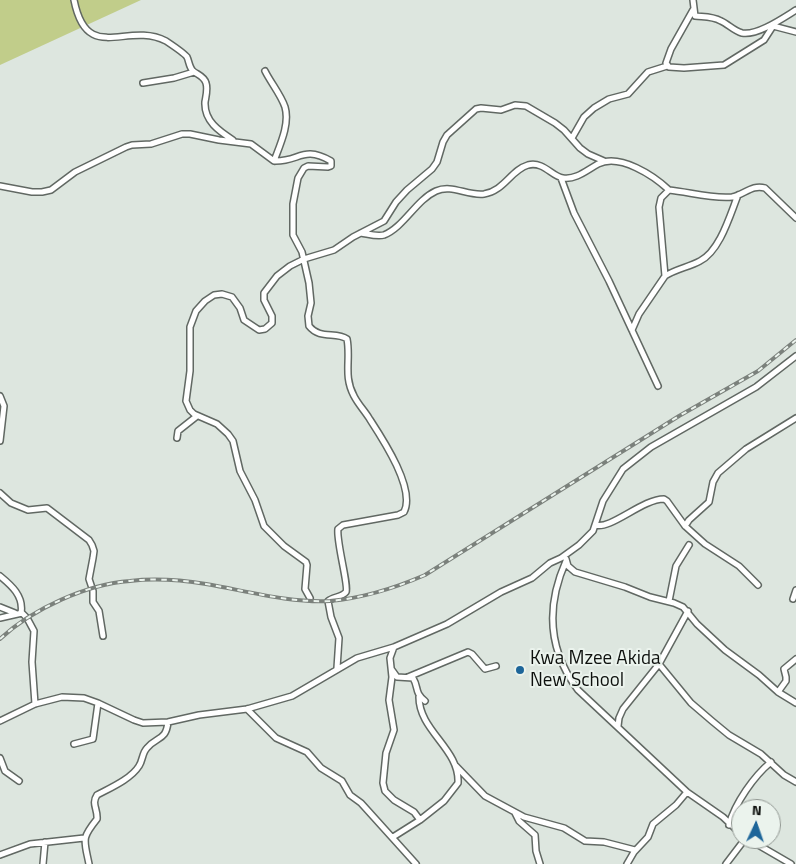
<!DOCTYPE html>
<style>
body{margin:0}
#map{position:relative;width:796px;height:864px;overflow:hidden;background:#dde6df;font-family:"Titillium Web",sans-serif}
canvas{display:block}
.north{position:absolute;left:731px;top:799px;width:50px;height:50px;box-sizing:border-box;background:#ebf3ed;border:1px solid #929893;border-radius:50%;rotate:3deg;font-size:14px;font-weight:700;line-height:20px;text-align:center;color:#0d100d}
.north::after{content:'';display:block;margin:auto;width:18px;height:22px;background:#1d6599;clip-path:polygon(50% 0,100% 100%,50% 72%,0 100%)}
</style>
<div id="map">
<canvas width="796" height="864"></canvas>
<div class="north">N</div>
</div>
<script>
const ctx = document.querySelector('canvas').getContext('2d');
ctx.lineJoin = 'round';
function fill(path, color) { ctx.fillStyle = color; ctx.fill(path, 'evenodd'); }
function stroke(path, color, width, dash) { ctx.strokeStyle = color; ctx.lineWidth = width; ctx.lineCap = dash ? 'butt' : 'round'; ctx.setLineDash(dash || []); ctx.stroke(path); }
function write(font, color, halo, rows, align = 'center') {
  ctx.font = font + ' "Titillium Web",sans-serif'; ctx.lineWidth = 4; ctx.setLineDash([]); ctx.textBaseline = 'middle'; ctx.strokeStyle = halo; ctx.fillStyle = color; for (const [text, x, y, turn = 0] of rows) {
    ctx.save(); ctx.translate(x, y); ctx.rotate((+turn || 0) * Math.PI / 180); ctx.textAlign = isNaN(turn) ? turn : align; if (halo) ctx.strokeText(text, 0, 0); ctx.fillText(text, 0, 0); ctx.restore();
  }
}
fill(new Path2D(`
 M0,0h141l-141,65z`), '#c1cd8a');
const minor = new Path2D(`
 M74,0c13,65 52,21 92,41 3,2 19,13 21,16 2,4 2,10 6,14 5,4 11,5 13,12 2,6 0,13 -1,19 -1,19 14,29 28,38
 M693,0l2,16c9,1 17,0 26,5 7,3 13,10 21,12 15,3 41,-15 54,-23
 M693,10l-22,39 -5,14 3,4 15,1 40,-3 40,-25 11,-17
 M773,26l23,6
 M265,71c6,12 16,24 20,36 5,17 -5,38 -11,54
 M143,83l31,-5 20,-6
 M572,138l12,-21 10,-9 15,-9 19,-5 20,-22 19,-6
 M561,178l13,35 35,68 49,105
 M0,186l32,6h10l9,-2 24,-18 51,-25 6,-2 19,-1 31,-10h8l29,6 32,4 23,17c26,1 28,-16 57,0v5l-3,1 -20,-1 -4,2 -6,10 -5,26v31l9,17 7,31 2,20 -3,13 1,10c11,14 27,5 38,13 4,20 -4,37 7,57 4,8 10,14 15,22 13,20 47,71 35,94l-6,3 -55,10 -5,4c-2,12 11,57 8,63 -4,5 -13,5 -18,9l3,16 8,21 -2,30
 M361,233c7,1 16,4 23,2 20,-8 32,-35 52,-44 16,-7 31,5 48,3 20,-3 27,-24 44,-29 16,-4 24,12 35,13 13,2 24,-8 35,-14 22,-11 56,12 71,26
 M665,276c11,-7 24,-9 35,-15 20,-10 30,-46 38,-66
 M632,330l7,-16 26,-38 -6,-69 2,-9 8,-8c20,2 43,9 63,7 12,-2 20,-13 33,-9l31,30
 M0,396l4,10 -4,35
 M177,438l1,-7 19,-15
 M0,493l11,10 17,7 19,-2 42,32 3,5 2,6 -1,7 -4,21 4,12v11l6,9 4,25
 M595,525c16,5 47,-26 69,-26l3,2 18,25
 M566,559l2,7 7,6 50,15 25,10 24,6 9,4 14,17 28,26 34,25 19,17 18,11
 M566,561c-20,45 -18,89 12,129l109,102 36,25 18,17
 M0,576c11,9 24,20 21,37
 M758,585l-19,-19 -34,-22 -20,-18 4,-6 20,-18 4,-20 5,-9 28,-24 50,-31
 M310,598l-5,-9 2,-24 -1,-3 -22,-16 -20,-20 -9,-26 -15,-29 -7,-30 -5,-7 -11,-10 -23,-10 -4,-4 -4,-9 4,-30v-44l6,-16 9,-10 9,-6 8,-1 10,3 8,11 4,12 15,10 6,-1 7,-6v-7l-8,-16v-7l13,-17 13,-10 14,-7 30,-9 19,-13 31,-16 12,-19 11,-12 25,-21 5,-7 6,-20 4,-7 29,-26 5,-1 20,2 14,-5 11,1 29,17 9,7 16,18 8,6 16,7
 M793,599l3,-9
 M669,601l7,-35 13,-21
 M0,607l15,6
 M0,618l22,-5 5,5 7,13 -2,31 3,42
 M394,647l-4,11 2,19 -3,23 5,30 -8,23 -3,30 2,8 9,9 20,12 6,8
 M659,664l32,39 21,18 17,14 32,19 23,21 12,7
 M392,670l5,7 16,1c6,10 1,14 12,23
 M408,677l60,-25 4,2 13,15 11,-3
 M778,692l8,-11v-4l-2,-8 12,-10
 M247,709l29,29 31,14 14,16 21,13 8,14 11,8 55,61
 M0,721l35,-17 27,-7 22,1 14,5 36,17 9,3 25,-1 31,-7 48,-6 45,-13 65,-38 37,-11 53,-23 54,-32 31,-14 18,-15 11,-5 18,-13 14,-14 10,-30 20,-32 28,-22 105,-60 40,-31
 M618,726l1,-8 4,-9 36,-45 29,-53
 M74,744l19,-5 5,-36
 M0,758l5,13 14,10
 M456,766l29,30 39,21 40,11 21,13 19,1 31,8
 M515,813l4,8 16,14 1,16 4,13
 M729,825c6,-22 25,-49 42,-63
 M393,837l27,-17 24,-19 14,-18c2,-34 -39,-52 -39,-86
 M748,839l43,25
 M0,855l30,-11 54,-6
 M43,864l2,-22
 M89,864c-5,-25 -8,-25 8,-45 1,-10 -6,-15 0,-24 13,-7 34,-16 42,-29 4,-6 3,-13 8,-18 10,-12 19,-7 21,-26
 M627,864l7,-12 14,-15 5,-13 23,-19 11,-13
 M726,864l19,-25`);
stroke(minor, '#616863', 8);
stroke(minor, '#fff', 5);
const rail = new Path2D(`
 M0,639c32,-30 87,-55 130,-58 25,-3 51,-1 76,3 41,7 83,19 124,17 34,-3 65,-13 95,-26l254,-159 79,-45 38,-31`);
stroke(rail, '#7b817c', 4);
stroke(rail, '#ebf3ed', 2, [5.5]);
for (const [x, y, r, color] of [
 [520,670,5,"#1d6599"]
]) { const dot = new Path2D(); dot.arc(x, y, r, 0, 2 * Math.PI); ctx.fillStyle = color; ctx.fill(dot); stroke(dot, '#ebf3ed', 2); }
write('19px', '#0d100d', '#ebf3ed', [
 ["Kwa Mzee Akida",530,659],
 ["New School",530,681]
], 'left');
</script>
